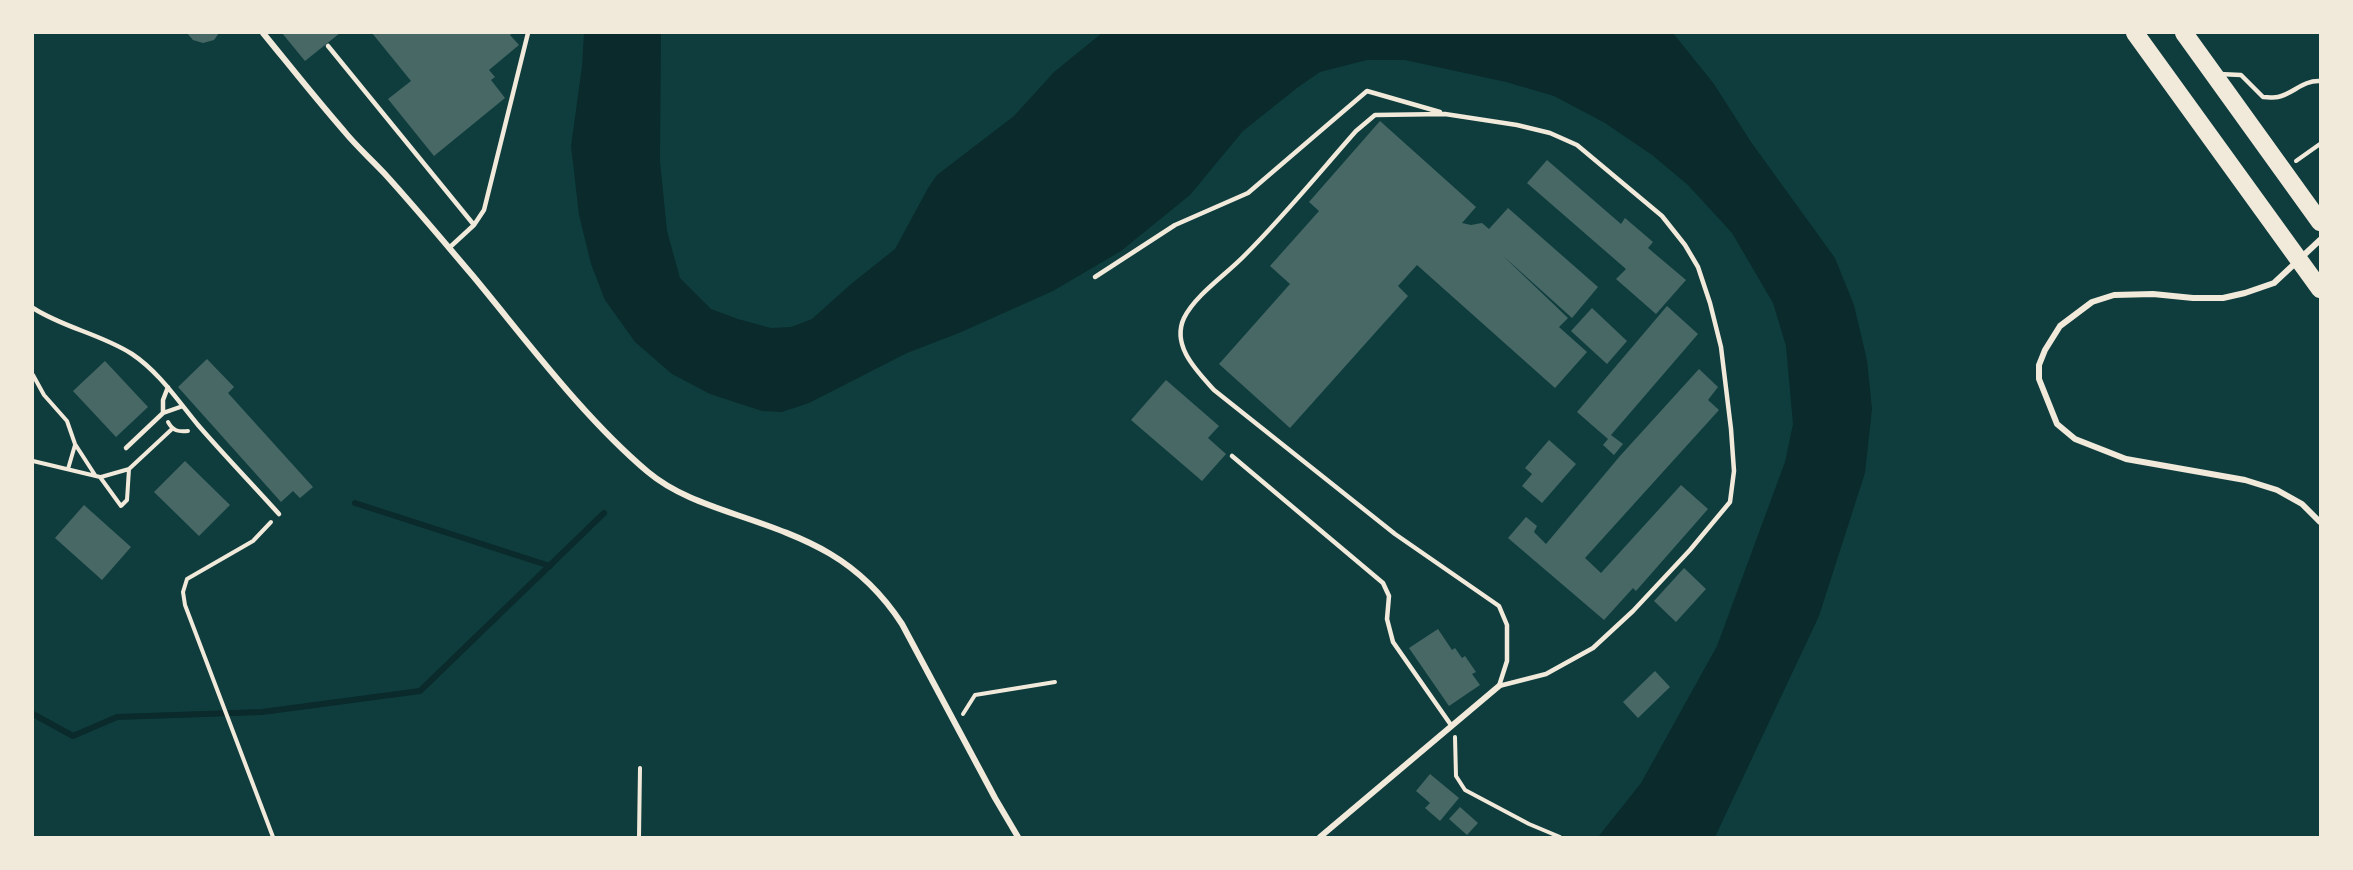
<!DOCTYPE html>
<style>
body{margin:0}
#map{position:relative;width:2353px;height:870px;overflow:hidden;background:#0f3d3e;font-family:Rubik,sans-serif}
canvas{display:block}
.frame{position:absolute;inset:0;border:34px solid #f1e9da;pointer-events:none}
</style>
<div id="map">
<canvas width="2353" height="870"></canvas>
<div class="frame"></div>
</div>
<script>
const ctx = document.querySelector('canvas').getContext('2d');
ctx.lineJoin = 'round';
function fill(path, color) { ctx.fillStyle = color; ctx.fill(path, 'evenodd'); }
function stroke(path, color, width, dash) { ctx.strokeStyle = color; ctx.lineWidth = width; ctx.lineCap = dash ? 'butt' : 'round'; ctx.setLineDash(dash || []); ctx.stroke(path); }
fill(new Path2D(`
 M584,33h77l-1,128 7,70 13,47 31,31 27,10 33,9 20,-1 21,-8 39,-35 44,-35 33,-61 9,-13 77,-59 40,-44 48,-39h571l41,51 37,58 84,116 19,47 13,55 5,49 -7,64 -46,143 -104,221h-117l43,-54 76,-137 68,-184 8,-38 -7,-78 -13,-43 -41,-70 -44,-48 -36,-30 -47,-32 -51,-27 -48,-14 -101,-22h-38l-47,12 -23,16 -54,43 -53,64 -69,56 -68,40 -94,42 -52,20 -98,50 -27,9 -20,-1 -52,-17 -38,-20 -37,-32 -30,-42 -14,-36 -12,-49 -8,-69 11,-80z`), '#0a2a2b');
stroke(new Path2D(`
 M355,503l195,63
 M33,714l40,22 44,-19 145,-5 158,-21 184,-178`), '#0a2a2b', 6);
fill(new Path2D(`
 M187,33h32l-5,7 -11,3 -10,-3z
 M282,33h58l-35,28z
 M372,33h141l-3,2 9,10 -30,25 6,7 -4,3 14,18 -71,58 -46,-57 23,-18z
 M1380,121l96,86 -14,16 9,2 11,-2 7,6 19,-21 90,79 -26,31 -71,-64 67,64 -9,9 28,25 -32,36 -138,-123 -19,21 10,10 -118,132 -71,-64 71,-80 -20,-18 49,-55 -10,-9z
 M1547,160l74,64 4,-6 28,24 -5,6 38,32 -30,34 -40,-35 10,-10 -99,-86z
 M1667,306l31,28 -87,101 12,9 -9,11 -11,-10 5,-6 -31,-27z
 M1592,308l35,33 -20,23 -36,-33z
 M207,359l27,28 -6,6 85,94 -13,11 -7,-7 -12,11 -103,-115z
 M105,361l43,46 -32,30 -43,-46z
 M1699,369l19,18 -10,13 11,10 -134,148 16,15 80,-88 27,24 -72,82 -3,-3 -29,32 -96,-82 18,-21 11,9 -3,6 12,12 74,-88z
 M1166,380l53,46 -11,12 18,16 -24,27 -71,-61z
 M1549,440l27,24 -34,39 -20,-17 10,-12 -7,-6z
 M185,461l45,44 -31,31 -45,-44z
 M84,505l47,42 -29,33 -47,-42z
 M1684,568l22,21 -30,33 -22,-21z
 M1438,629l14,21 3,-2 7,10 3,-2 11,16 -4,2 8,11 -31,21 -40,-58z
 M1655,671l15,16 -32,31 -15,-16z
 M1430,774l29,24 -19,23 -15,-13 5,-5 -14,-12z
 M1460,807l18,16 -11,12 -18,-16z`), '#486865');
stroke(new Path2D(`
 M2296,161l24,-17
 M33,375l11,20 23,26 8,23 20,31
 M168,422c5,9 10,10 20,9
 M33,461l67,16 21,29 6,-6 2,-31 43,-40
 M68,469l7,-24
 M101,477l28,-8
 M271,522l-18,19 -66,38 -4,13 2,13 88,232
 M963,714l12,-19 80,-13
 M1455,737l1,39 9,14 64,34 31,13
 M639,837l1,-69`), '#f1e9da', 4);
stroke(new Path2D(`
 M328,46l146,179
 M2219,74l22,1 22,22c4,0 10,1 15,0 15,-3 25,-17 42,-16
 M1445,114l72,11 33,8 27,12 85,71 23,29 13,22 12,36 11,44 10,82 3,42 -4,31 -40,48 -57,61 -40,37 -47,26 -47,12 8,-25v-36l-8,-19 -104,-72 -181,-144c-17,-19 -43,-44 -30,-72 12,-24 43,-44 61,-63 39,-39 74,-82 111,-124l19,-16z
 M449,248l25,-23 10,-15 44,-177
 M1095,277l80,-52 73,-32 119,-102 73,21
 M33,308c31,20 68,26 99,46 27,18 46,47 66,71 26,30 54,59 81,89
 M163,413l20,-7
 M126,448l37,-35v-13l5,-13
 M1232,456l151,127 6,13 -2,23 6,23 58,83`), '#f1e9da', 4.5);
stroke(new Path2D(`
 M263,33c27,33 53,66 81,98 12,15 27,28 40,42 31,34 60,69 89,103 54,65 110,141 175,196 25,21 57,32 89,43 71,24 122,43 165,109l93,174 23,39
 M2320,240l-46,43 -29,10 -22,5h-30l-40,-4 -39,1 -22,7 -32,24 -15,24 -6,15v14l18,45 18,15 51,20 119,21 32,10 25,14 18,18
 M1320,837l179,-151`), '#f1e9da', 6);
stroke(new Path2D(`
 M2135,33l185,256
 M2184,33l136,189`), '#f1e9da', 18);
</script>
